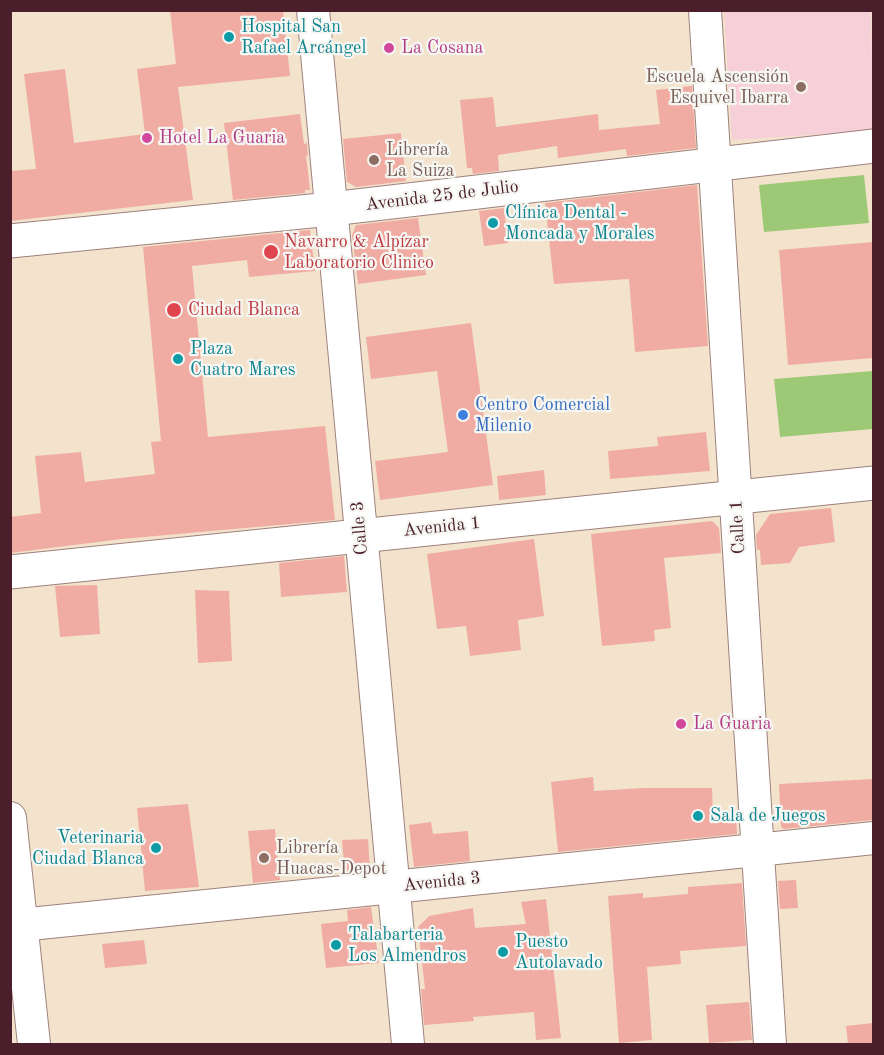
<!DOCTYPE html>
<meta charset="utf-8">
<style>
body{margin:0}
#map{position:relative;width:884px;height:1055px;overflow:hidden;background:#f3e3cd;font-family:"Old Standard TT",serif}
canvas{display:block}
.frame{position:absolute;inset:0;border:12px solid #4a1f2b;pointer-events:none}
</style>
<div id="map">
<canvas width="884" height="1055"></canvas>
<div class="frame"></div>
</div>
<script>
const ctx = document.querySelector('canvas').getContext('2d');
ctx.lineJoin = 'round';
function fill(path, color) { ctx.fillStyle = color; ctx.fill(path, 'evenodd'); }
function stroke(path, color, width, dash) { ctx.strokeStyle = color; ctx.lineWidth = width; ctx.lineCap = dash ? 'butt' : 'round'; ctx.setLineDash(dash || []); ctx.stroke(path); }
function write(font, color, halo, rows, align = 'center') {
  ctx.font = font + ' "Old Standard TT",serif'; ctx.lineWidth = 4.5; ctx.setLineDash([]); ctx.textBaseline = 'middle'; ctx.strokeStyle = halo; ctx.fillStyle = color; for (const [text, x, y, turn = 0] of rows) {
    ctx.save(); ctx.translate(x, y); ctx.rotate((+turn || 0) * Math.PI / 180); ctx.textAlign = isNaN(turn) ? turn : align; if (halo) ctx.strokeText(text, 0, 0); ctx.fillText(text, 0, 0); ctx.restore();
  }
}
fill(new Path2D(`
 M724,11h147l2,120 -141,9z`), '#f6cfd8');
fill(new Path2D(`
 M864,175l5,48 -105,9 -5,-47z
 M873,371v58l-93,8 -6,-58z`), '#9dc977');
fill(new Path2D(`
 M170,10h113l7,66 -112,11 15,113 -183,21v-50l26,-2 -12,-95 41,-5 9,74 71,-9 -8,-65 39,-5z
 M692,86l4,62 -69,8 -1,-7 -68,9 -1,-12 -59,9 1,16 -26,3 -1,-6h-5l-7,-68 33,-3 3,30 102,-13 1,16 61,-6 -4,-34z
 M300,114l4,30 3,-1 1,13 -2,-1 4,35h-5v3l-72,7 -9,-77z
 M401,133l5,48 -50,6 -9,-5 -4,-43z
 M697,185l11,161 -73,6 -6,-73 -75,5 -9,-81z
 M504,208l4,35 -24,3 -5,-35z
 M418,218l8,57 -68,9 -6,-49 4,-10z
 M310,230l5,41 -66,6 -2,-17 -55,6 16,171 117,-11 10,94 -213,19 -112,14v-36l31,-4 -6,-57 46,-4 4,30 70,-8 -4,-32 10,-1 -18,-194z
 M873,242v116l-85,7 -9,-115z
 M471,323l22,162 -113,15 -5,-39 73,-9 -11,-81 -66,8 -5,-42z
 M706,432l4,39 -100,8 -2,-28 50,-5 -1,-9z
 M544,470l2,25 -47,5 -2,-24z
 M831,508l4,34 -36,5 -9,16 -29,2 -1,-15h-3l-1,-15 14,-21z
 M712,521l7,7 2,25 -57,5 7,70 -17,2 1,11 -53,5 -11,-112z
 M534,539l10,77 -26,4 3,30 -51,6 -4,-30 -29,3 -10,-75z
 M344,556l3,36 -66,5 -2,-34z
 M97,585l3,49 -40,3 -5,-51z
 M195,590l34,1 3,70 -34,2z
 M593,777l1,14 49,-3h69l1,28h23l1,18 -179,18 -7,-70z
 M873,779v41l-89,9 -3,-2 -2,-43z
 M188,804l11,83 -54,4 -8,-83z
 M431,822l2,12 35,-3 2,30 -56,6 -5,-42z
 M275,829l5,51 -27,3 -5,-52z
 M368,839l2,32 -25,3 -3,-34z
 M796,880l2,28 -18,1 -2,-28z
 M742,883l4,63 -66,5 1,13 -34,3 5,73 -33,3 -11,-147 35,-3v5l45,-4v-7z
 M546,899l15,139 -25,2 -2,-28 -61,5 1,4 -50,4 -3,-36h4l-7,-62 11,-11 44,-8 2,20 51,-4 -5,-22z
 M371,907l8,56 -53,5 -5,-44 27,-3 -1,-11z
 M144,940l3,24 -42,4 -3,-24z
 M749,1002l3,38 -43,3 -3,-38z
 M873,1023v21h-25l-2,-18z`), '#f0aca3');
const minor = new Path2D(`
 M313,10l95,1034
 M705,10l65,1034
 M10,818l24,226
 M10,926l864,-88`);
const tertiary = new Path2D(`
 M10,241l321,-32 543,-63
 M10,572l864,-89`);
stroke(minor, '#9e817c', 34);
stroke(tertiary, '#9e817c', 35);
stroke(minor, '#fff', 32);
stroke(tertiary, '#fff', 33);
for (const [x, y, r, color] of [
 [229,37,6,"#0f9aa8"],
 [389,48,6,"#d1479c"],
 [801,87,6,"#8d6e63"],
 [147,138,6,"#d1479c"],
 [374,160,6,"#8d6e63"],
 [493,223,6,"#0f9aa8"],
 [271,252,8,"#e0444e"],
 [174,310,8,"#e0444e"],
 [178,359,6,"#0f9aa8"],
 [463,415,6,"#3f7fe0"],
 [681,724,6,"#d1479c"],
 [698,816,6,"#0f9aa8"],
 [156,848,6,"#0f9aa8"],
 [264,858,6,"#8d6e63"],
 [336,945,6,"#0f9aa8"],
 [503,952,6,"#0f9aa8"]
]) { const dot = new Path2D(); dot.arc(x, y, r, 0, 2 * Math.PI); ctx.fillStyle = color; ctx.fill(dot); stroke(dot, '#f6f6f2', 2); }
write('18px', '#0d838f', '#f6f6f2', [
 ["Hospital San",241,27],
 ["Rafael Arcángel",241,48],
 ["Clínica Dental -",505,213],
 ["Moncada y Morales",505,234],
 ["Plaza",190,349],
 ["Cuatro Mares",190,370],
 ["Sala de Juegos",710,816],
 ["Veterinaria",144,838,"right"],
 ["Ciudad Blanca",144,859,"right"],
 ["Talabarteria",348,935],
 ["Los Almendros",348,956],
 ["Puesto",515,942],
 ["Autolavado",515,963]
], 'left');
write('18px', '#b23c85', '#f6f6f2', [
 ["La Cosana",401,48],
 ["Hotel La Guaria",159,138],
 ["La Guaria",693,724]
], 'left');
write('18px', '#785e54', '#f6f6f2', [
 ["Escuela Ascensión",789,77,"right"],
 ["Esquivel Ibarra",789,98,"right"],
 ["Librería",386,150],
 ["La Suiza",386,171],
 ["Librería",276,848],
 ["Huacas-Depot",276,869]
], 'left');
write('18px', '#4a1f2b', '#f6f6f2', [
 ["Avenida 25 de Julio",442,196,-7],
 ["Avenida 1",442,527,-6],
 ["Calle 1",738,527,-93],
 ["Calle 3",360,528,-95],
 ["Avenida 3",442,882,-6]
]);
write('18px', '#be3a42', '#f6f6f2', [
 ["Navarro & Alpízar",284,242],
 ["Laboratorio Clinico",284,263],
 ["Ciudad Blanca",188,310]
], 'left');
write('18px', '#366cbe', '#f6f6f2', [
 ["Centro Comercial",475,405],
 ["Milenio",475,426]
], 'left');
</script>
